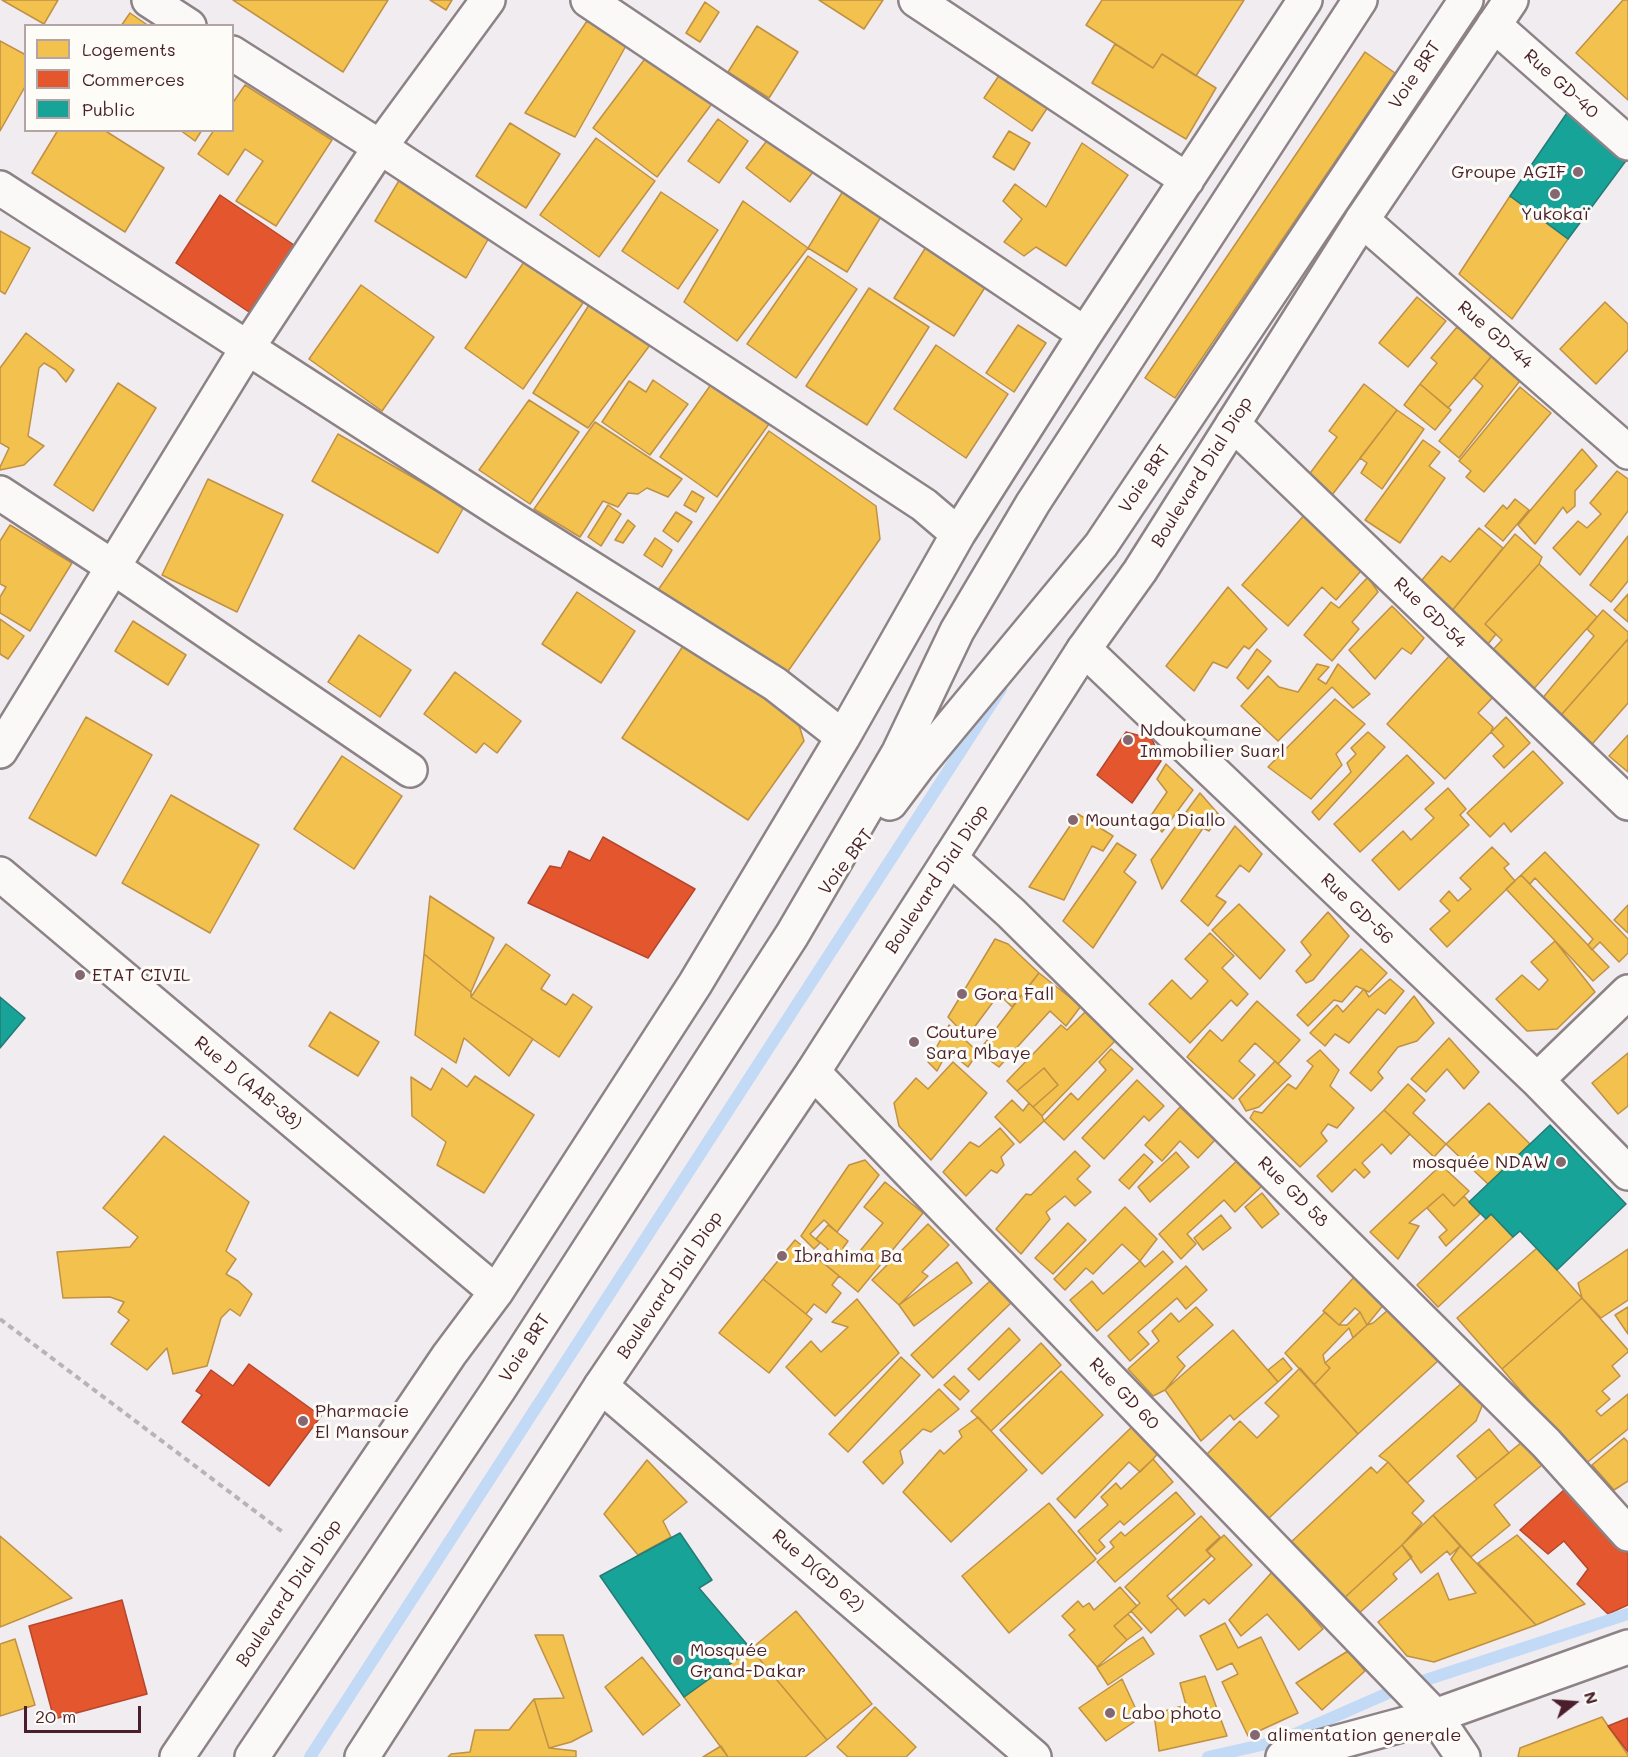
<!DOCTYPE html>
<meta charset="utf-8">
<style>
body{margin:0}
#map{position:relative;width:1628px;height:1757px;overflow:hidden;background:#f1ecf0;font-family:Mali,sans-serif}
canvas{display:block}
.legend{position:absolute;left:24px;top:24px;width:210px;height:108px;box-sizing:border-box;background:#fdfcf7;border:2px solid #b5a4a5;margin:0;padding:8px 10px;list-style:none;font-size:18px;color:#4a1f2b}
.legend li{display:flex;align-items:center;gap:12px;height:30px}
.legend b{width:30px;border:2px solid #b5a4a5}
.north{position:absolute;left:1544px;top:1673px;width:60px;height:60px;-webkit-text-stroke:4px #fdfcf7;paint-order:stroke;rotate:73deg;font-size:16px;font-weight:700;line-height:24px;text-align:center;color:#4a1f2b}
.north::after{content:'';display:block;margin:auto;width:21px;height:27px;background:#4a1f2b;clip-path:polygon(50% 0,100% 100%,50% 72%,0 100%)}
.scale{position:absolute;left:24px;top:1706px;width:117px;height:27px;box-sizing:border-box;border:3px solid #4a1f2b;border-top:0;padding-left:8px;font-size:18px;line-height:21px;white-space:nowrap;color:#4a1f2b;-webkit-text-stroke:4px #fdfcf7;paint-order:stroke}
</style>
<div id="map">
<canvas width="1628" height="1757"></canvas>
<ul class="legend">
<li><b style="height:16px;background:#f2c14e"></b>Logements</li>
<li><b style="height:16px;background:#e4572e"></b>Commerces</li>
<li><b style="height:16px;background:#17a398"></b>Public</li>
</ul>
<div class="north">N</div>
<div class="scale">20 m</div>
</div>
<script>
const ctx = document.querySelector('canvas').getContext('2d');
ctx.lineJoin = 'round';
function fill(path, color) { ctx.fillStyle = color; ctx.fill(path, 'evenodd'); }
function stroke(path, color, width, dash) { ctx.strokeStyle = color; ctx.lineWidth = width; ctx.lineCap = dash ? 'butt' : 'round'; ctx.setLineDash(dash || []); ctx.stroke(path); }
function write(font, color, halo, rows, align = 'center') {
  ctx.font = font + ' Mali,sans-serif'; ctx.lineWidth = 6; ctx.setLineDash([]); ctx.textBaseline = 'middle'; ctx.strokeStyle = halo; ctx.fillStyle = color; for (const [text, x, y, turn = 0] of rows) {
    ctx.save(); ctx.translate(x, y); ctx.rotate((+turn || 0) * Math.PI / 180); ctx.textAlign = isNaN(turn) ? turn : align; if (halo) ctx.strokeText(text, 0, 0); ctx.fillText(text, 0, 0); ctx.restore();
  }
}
const homes = new Path2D(`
 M2,0h56l-14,24z
 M233,0h155l-45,72z
 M430,0h22l-6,10z
 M819,0h64l-19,29z
 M1102,0h142l-48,76 -34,-22 -9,14 -67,-43z
 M1623,0h5v100l-52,-47z
 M705,2l14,10 -19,30 -14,-9z
 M130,13l19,13h-28z
 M587,21l40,23 -52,93 -50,-24z
 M757,26l41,26 -29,46 -41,-26z
 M0,41l26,14v30l-26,46z
 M1115,44l38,24 9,-14 54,34 -30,51 -94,-56z
 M650,52l64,49 -57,76 -64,-49z
 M1365,52l30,21 -220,325 -30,-20z
 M1000,74l48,33 -16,24 -48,-33z
 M245,85l87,55 -56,86 -40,-25 27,-40 -18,-12 -17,26 -30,-21 16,-24h18v-26z
 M718,119l30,22 -29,42 -31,-22z
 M510,123l50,31 -34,54 -50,-32z
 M58,130h46l60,38 -39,64 -93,-59z
 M180,130h22l-7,11z
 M1009,131l21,12 -16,27 -21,-13z
 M772,134l44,34 -26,34 -44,-34z
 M596,138l59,43 -56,76 -59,-42z
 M1082,143l46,32 -62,91 -30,-19 -12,9 -20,-14 18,-23 -19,-18 12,-17 31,23z
 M400,179l90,57 -24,42 -91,-57z
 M848,183l39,24 -40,65 -39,-24z
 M661,192l57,38 -40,59 -56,-38z
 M1510,196l58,43 -56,80 -53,-45z
 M743,201l65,47 -71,93 -53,-39z
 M0,231l30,17 -25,46 -5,-3z
 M931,239l60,39 -37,58 -60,-38z
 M808,256l49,33 -61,89 -49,-34z
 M524,262l59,41 -60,86 -58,-41z
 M361,285l73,52 -52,74 -73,-52z
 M869,288l60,39 -62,98 -61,-39z
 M1417,297l29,24 -38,46 -29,-24z
 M1605,302l23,22v26l-32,34 -36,-35z
 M589,305l61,40 -62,83 -55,-35z
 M1018,325l28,18 -32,49 -28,-19z
 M1457,327l35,29 -44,52 -28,-24 17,-21 -6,-5z
 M26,333l48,37 -8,12 -10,-12 -12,-7 -5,5 -11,68 16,10 -20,19 -24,5v-3l9,-19 -9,-5v-75z
 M936,345l72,49 -42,64 -72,-49z
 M1494,353l29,24 -64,81 -20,-17 44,-55 -9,-8z
 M653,380l35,24 -38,51 -48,-33 27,-41 17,11z
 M118,383l38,25 -63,103 -39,-26z
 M712,383l57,41 -52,73 -57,-40z
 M1364,384l33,26 -65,85 -24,-19 29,-39 -8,-6z
 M1420,384l31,26 -16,20 -31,-25z
 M1520,387l31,26 -67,79 -18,-15 5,-6 -12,-10z
 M529,400l50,32 -49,72 -51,-34z
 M1397,410l27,19 -42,60 -21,-16 6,-10 -7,-5z
 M595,422l87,57 -14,18 -21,-9 -9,6 -10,-1 -10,14 -15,-6 -23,36 -46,-28z
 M769,431l107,75 4,33 -96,138 -126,-87z
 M338,434l126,73 -26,46 -126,-72z
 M1423,440l17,12 -11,14 16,12 -45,65 -35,-23z
 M1582,449l15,17 -22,25v15l-8,7 -4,-6 -28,37 -17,-19z
 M1617,471l11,8v32l-48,64 -27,-27 25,-27 9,7 14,-14 -11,-11z
 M208,479l75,36 -46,97 -75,-37z
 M692,491l12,7 -8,14 -12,-7z
 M1515,499l14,11 -26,31 -18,-15 18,-21 4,4z
 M608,505l13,9 -20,32 -13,-9z
 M676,512l16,10 -14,20 -15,-11z
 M1307,512l59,53 -30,35 -14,-13 -34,39 -46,-41z
 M628,520l7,6 -12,17 -8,-3z
 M10,525l62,38 -42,68 -30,-18v-16l6,-10 -6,-3v-43z
 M1479,528l24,20 -52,64 -34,-26 25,-30 8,6z
 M1515,534l27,23 -3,7 -54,60 11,10 -8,10 -37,-32z
 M1628,536v45l-17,21 -21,-17z
 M655,538l17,12 -10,17 -18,-12z
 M1539,564l58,53 -66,75 -42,-38 13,-14 -17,-16z
 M1368,577l10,15 -26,30 7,7 -27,32 -28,-26 27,-33 8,6z
 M1228,587l39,42 -18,20 -5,-3 -17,22 -14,-6 -19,29 -28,-25z
 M577,592l58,39 -34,52 -59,-39z
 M1628,594v28l-14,-12z
 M1392,606l32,32 -13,16 -9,-6 -27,31 -26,-29z
 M1603,610l25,22v7l-73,83 -19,-16 58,-70 -7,-7z
 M0,619l24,17 -16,23 -8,-5z
 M133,621l53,34 -18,30 -53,-34z
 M691,634l100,66 13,41 -56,79 -126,-82z
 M359,635l52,35 -31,47 -52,-35z
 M1628,639v64l-41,47 -32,-28z
 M1257,649l14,12 -23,28 -11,-11z
 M1452,653l44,41 -18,19 15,14 -2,5 -46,47 -58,-55z
 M1317,664l12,3 -11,12 8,5 12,-20 32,30 -17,14 -21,-21 -54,54 -37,-35 27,-30 11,11 19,5z
 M455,672l66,49 -24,32 -13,-10 -8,10 -52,-39z
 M1335,699l30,25 -29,30 6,11 -31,34 -43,-32z
 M86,717l66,38 -56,101 -67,-38z
 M1506,717l24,26 -26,25 -11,-12 11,-10 -13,-14z
 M1368,732l17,15 -66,73 -7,-8 39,-40 -4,-9 9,-9 -5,-6z
 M1628,735v37l-19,-16z
 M1533,751l30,32 -52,49 -7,-9 -14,14 -23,-24z
 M1407,755l27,28 -74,69 -26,-28z
 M342,756l60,40 -48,73 -60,-40z
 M1166,764l27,26 -31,42 -12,-15 17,-25 -10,-13z
 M1448,788l18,21 -6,6 9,10 -70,65 -27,-30 31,-29 8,9 23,-22 -9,-9z
 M1200,793l20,23 -11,15 -6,-3 -41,61 -11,-29z
 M171,795l88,50 -49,88 -88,-50z
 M1078,814l35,22 -10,15 -11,-5 -28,54 -35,-13z
 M1235,826l27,28 -13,18 -9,-7 -24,31 10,6 -18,24 -27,-25z
 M1117,843l19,12 -12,17 12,10 -43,66 -30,-27z
 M1492,847l17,17 -5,4 11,13 -68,66 -17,-18 20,-18 -10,-10 9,-10 9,10 13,-12 -11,-11z
 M1545,852l83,87v14l-9,9 -19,-20 -8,8 -4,-5 5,-6 -58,-61 -5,6 -9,-9z
 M1521,875l88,92 -16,14 -87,-92z
 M430,896l64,42 -23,54 -47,-38z
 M1239,904l46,46 -25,29 -48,-49z
 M1628,905v28l-14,-13z
 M1328,912l21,24 -36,44 -7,3 -10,-12 15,-16 -10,-13z
 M1210,933l24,23 -12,12 26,26 -11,12 -6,-6 -41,43 -41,-39 23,-24 19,19 17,-18 -23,-22z
 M995,939l13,5 31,29 -27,34 -13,-13 -32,43 -19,-20z
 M1555,941l40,51 -38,37 -30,2 -31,-32 26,-24 17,15 9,-10 -17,-18z
 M506,944l44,31 -9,14 25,16 7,-11 19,13 -33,50 -88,-60z
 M1361,949l26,24 -18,19 -13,-6 -14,16 -8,-2 -26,26 -11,-11z
 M424,954l47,38v5l62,42 -24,37 -45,-38 -8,25 -41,-28z
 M1039,973l42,33 -15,20 -16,-15 -51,56 -21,-15z
 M1390,979l14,12 -19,23 -7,-5 -29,34 -14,-9 -10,12 -15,-13 27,-28 6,7 21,-23 5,8z
 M1414,996l20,27 -17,18 -19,6 -20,25 5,6 -12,13 -21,-18z
 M1257,1001l43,39 -22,24 -23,-21 -16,18 16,14 -22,24 -46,-42 23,-27 12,11z
 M330,1012l49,30 -21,34 -49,-30z
 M1085,1012l30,29 -73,75 -9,-9 25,-22 -14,-17 -27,23 -10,-10 54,-56 6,5z
 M949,1025l29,27 -10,15 -20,-16 -11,20 -9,-9z
 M1449,1038l30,34 -15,17 -17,-20 -21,23 -15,-13z
 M1111,1049l22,20 -69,71 -20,-19 27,-28 7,7 28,-30 -7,-8z
 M1320,1050l19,20 -9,16 24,22 -17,20 -9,-4 -7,9 6,8 -27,26 -50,-49 4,-7 8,2 26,-29 8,5 17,-23 -6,-5z
 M1628,1053v53l-10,8 -26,-31z
 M1275,1061l16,15 -32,31 -13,4 -7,-12z
 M953,1062l34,31 -56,67 -32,-34 -5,-23 22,-25 12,11z
 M442,1068l25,19 8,-11 59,39 -50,78 -47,-28 9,-23 -34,-26 -1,-39 20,13z
 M1044,1068l14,17 -25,22 -16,-16z
 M1137,1080l27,26 -15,15 -5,-5 -40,43 -22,-21z
 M1408,1084l17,16 -12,13 33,31 -12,13 -50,-47z
 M1012,1100l11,11 6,-8 13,13 2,5 -24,22 -25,-26z
 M1489,1103l41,41 -41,41 -43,-41z
 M1180,1107l35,33 -17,18 -18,-17 -18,20 -17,-16z
 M1384,1110l26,24 -19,20 -9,-10 -20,19 8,9 -6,6 -9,-9 -23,23 -15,-16z
 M1000,1128l14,16 -13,13 3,8 -7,8 -6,-3 -25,26 -23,-24 27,-30 9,5z
 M164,1136l85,66 -23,49 10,8 -10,15 12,7 14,13 -12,22 -10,-7 -9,9 -14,48 -34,8 -6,-26 -20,22 -36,-26 18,-24 -11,-8 6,-10 -14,-5 -47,1 -6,-46 73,-5 8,-10 -35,-29z
 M1075,1151l15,15 -13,13 14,13 -16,14 -10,-10 -19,16 4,7 -29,35 -25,-25 30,-35 5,1z
 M1176,1152l13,15 -39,35 -12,-15z
 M1144,1154l9,8 -24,27 -10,-9z
 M1240,1158l24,26 -29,28 -11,-12 -37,34 9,10 -15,15 -22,-25z
 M865,1160l14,15 -42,57 -13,-12 -14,14 10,9 -6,6 -13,-13 48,-71z
 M1441,1165l28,26 -15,15 -11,-12 -34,29 10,3 -21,33 -28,-27z
 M885,1182l38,31 -65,79 -39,-33 9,-10 -12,-10 12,-14 20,16 -5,7 12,9 28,-34 -19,-16z
 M1262,1193l17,21 -17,14 -17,-21z
 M1443,1194l11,12 10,-10 16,18 -34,32 -7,-9 8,-7 -20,-22z
 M1125,1207l32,32 -17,22 -18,-17 -29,30 -7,-6 -21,22 -11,-11z
 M1491,1214l22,23 -75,70 -21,-22z
 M1221,1215l10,13 -28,22 -9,-12z
 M1068,1223l18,17 -33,34 -18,-16z
 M928,1224l21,21 -27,27 6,4 -29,29 -27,-25z
 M795,1240l44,36 -7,9 9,8 -15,20 -12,-9 -8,10 -43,-35z
 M1537,1248l45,50 -80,71 -45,-51z
 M1628,1249v51l-27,18 -19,-20 -4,-15z
 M1163,1251l10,11 -76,69 -27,-31 22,-19 11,13 37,-33 5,6z
 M957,1262l15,21 -58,43 -15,-21z
 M1186,1266l21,24 -21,19 -9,-11 -39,34 11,12 -19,17 -22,-25z
 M1357,1274l28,29 -18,22 -7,-13 -5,-4 -16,17 -16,-14z
 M763,1279l49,40 -43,54 -50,-40z
 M990,1281l21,22 -78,75 -22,-23z
 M1582,1298l46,52v2l-16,14 8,10 -18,15 8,8 -14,12 5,5 27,-22v35l-44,36 -82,-96z
 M857,1299l42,54 -64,63 -49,-49 25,-26 10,11 27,-25 -16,-5z
 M1196,1307l17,18 -36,32 8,9 -20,24 -12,6 -25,-27 31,-28 -7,-10 19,-18 8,9z
 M1628,1307v27l-13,-19z
 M1389,1309l50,51 -81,74 -44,-49 16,-17 -5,-5 42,-38 6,-2z
 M1325,1312l14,13h8l13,-13 7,13 -14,13 -4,-10 -26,27 2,8 5,5 -16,17 -29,-32z
 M1009,1328l11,12 -41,40 -11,-11z
 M1233,1330l45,52 -44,38 -4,-5 -29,26 -36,-51z
 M1041,1343l20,22 -70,66 -20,-20z
 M901,1357l19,18 -72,77 -19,-18z
 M1283,1358l9,11 -14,13 -10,-12z
 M1300,1368l58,66 -90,85 -62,-64 34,-34 17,17 22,-22 -14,-13z
 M1061,1371l42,44 -61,59 -42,-44z
 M954,1376l15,15 -9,9 -16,-15z
 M1463,1382l21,19 -8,20 -69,62 -19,-21 -9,-6z
 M939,1389l20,20 -28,23 -8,-3 -23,22 3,12 -20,21 -20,-22z
 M978,1417l49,53 -76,72 -48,-50 37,-42 4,4 18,-17 -3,-6z
 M1138,1421l23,29 -8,9 -13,13 -11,-10 -54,56 -18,-19z
 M1489,1429l20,24 -32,26 -20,-23z
 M1624,1438l4,4v39l-14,9 -22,-25z
 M1522,1442l20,23 -48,40 16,20 -39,32 -38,-42z
 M1153,1459l20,23 -49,43 -4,-4 -21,19 6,7 -8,7 -19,-23 30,-26 -7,-8 15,-14 5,6z
 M647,1460l40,42 -24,19 8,16 -33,18 -34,-41z
 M1388,1462l36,39 -12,12 10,10 -20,22 -60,55 -53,-56 82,-77 6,6z
 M1176,1492l19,22 -80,68 -18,-20 17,-15 -4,-5 11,-10 4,4z
 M1049,1503l47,56 -87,74 -47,-57z
 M1433,1515l27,31 -10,9 -3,-4 -26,22 -19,-28z
 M1201,1516l19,21 -14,13 5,6 -44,40 11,12 -27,25 -20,-22 9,-8 -15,-16z
 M1224,1535l28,30 -43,39 -5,-5 -19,17 -14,-16 44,-41 -8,-8z
 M1517,1535l68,69 -49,21 -58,-62z
 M0,1536l72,62 -72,29z
 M1402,1545l10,12 -19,17 4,5 -41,37 -14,-16z
 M1460,1546l76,79 -102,37 -27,-6 -29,-34 60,-49 11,27 27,-7 -25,-34z
 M1273,1571l50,58 -24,21 -32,-36 -26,22 -12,-16z
 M1120,1587l17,19 -23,20 13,14 -30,27 -28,-32 6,-5 -13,-14 16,-15 5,6 6,-4 5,7z
 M796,1611l76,93 -45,36 -76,-91z
 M1128,1614l14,15 -15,11 -13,-14z
 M1225,1623l13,25 23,-11 37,76 -50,23 -26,-54 16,-8 -6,-11 -15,7 -17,-34z
 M535,1635h28l29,96 -21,11 -22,6 -15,-49 30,-1z
 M1143,1637l11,17 -46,31 -11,-17z
 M15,1639l20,66 -35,11v-72z
 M751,1649l76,91 -22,17h-77l-44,-60z
 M1348,1651l17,20 -43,39 -26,-27z
 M642,1657l38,48 -37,30 -38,-48z
 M1205,1676l22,60 -68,15 -5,-37 32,-9 -6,-22z
 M1122,1679l18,39 -34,23 -27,-33z
 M534,1699l15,49 27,3v6h-128l3,-3 19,-2 5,-22h34z
 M875,1707l41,40 -10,10h-58l-11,-10z
 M1602,1717l26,38v2h-110l2,-9z
 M721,1746l7,11h-25z`);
fill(homes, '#f2c14e');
stroke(homes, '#c09044', 1.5);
const shops = new Path2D(`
 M220,195l74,50 -45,67 -73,-49z
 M1126,732l26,7 9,22 -29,42 -35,-28z
 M603,837l92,52 -47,69 -120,-55 22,-37 11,2 8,-17 21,10z
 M249,1364l72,52 -52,70 -87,-64 20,-27 -6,-4 15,-21 22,16z
 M1565,1489l63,65v51l-20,9 -31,-30 11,-15 -24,-28 -16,13 -28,-24z
 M122,1600l25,94 -93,25 -25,-93z
 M1628,1718v34l-20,-26z`);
fill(shops, '#e4572e');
stroke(shops, '#b6462d', 1.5);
const public = new Path2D(`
 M1569,110l59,48 -60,81 -58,-43z
 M0,997l25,21 -25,30z
 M1550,1125l76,79 -69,66 -37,-39 -7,6 -22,-23 -5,5 -17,-17z
 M680,1533l32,47 -13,8 52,61 -67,48 -84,-121z`);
fill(public, '#17a398');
stroke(public, '#267b77', 1.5);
stroke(new Path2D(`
 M310,1757l691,-1068
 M1208,1757l71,-16 116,-51 233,-76`), '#c3daf6', 12);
const minor = new Path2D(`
 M149,0l40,26
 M588,0l497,334
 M916,0l271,180
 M1494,25l134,118
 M232,53l148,94 544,358 34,29
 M0,188l513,331 262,165 68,53
 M1362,220l266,232
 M1233,424l395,379
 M0,493l113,74 297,203
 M1084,649l453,431 91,93
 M0,751l248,-404 132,-200 108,-147
 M890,803l27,-36 184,-222 365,-545
 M950,858l61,55 535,530 82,91
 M0,874l496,418
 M813,1072l622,644 28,41
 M1537,1080l91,-88
 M601,1386l433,371
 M177,1757l272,-402 47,-63 199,-308 148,-247 115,-203 127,-200 220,-334
 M252,1757l247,-368 293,-454 107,-183 58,-121 76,-128 327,-503`);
const major = new Path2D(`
 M362,1757l239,-371 212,-314 271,-423 56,-78 222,-351 149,-220
 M1283,1757l152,-41 193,-69`);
stroke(minor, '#8d8387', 38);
stroke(major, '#8d8387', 38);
stroke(new Path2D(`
 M0,1319l284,214`), '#b9b4b4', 4, [6, 4.5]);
stroke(minor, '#faf9f8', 33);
stroke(major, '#faf9f8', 33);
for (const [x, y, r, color] of [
 [1578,172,6,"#846770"],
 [1555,194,6,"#846770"],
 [1128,740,6,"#846770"],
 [1073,820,6,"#846770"],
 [80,975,6,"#846770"],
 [962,994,6,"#846770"],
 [914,1042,6,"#846770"],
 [1561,1162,6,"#846770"],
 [782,1256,6,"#846770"],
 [303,1421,6,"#846770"],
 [678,1660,6,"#846770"],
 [1110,1713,6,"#846770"],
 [1255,1735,6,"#846770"]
]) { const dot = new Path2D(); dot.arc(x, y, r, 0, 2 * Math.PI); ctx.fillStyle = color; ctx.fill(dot); stroke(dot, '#fdfcf7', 2); }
write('18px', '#4a1f2b', '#fdfcf7', [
 ["Voie BRT",1415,75,-56],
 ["Rue GD-40",1561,84,42],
 ["Rue GD-44",1495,335,41],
 ["Boulevard Dial Diop",1202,472,-58],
 ["Voie BRT",1145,479,-56],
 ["Rue GD-54",1430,613,44],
 ["Voie BRT",846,862,-53],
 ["Boulevard Dial Diop",937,879,-57],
 ["Rue GD-56",1357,909,44],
 ["Rue D (AAB-38)",248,1083,40],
 ["Rue GD 58",1293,1192,45],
 ["Boulevard Dial Diop",670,1285,-56],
 ["Voie BRT",525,1348,-57],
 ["Rue GD 60",1124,1394,46],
 ["Rue D(GD 62)",818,1571,41],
 ["Boulevard Dial Diop",289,1593,-56]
]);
write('18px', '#4a1f2b', '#fdfcf7', [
 ["Groupe AGIF",1566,172,"right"],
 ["Yukokaï",1555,214,"center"],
 ["Ndoukoumane",1140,730],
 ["Immobilier Suarl",1140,751],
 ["Mountaga Diallo",1085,820],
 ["ETAT CIVIL",92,975],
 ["Gora Fall",974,994],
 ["Couture",926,1032],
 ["Sara Mbaye",926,1053],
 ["mosquée NDAW",1549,1162,"right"],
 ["Ibrahima Ba",794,1256],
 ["Pharmacie",315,1411],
 ["El Mansour",315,1432],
 ["Mosquée",690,1650],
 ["Grand-Dakar",690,1671],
 ["Labo photo",1122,1713],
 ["alimentation generale",1267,1735]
], 'left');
</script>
